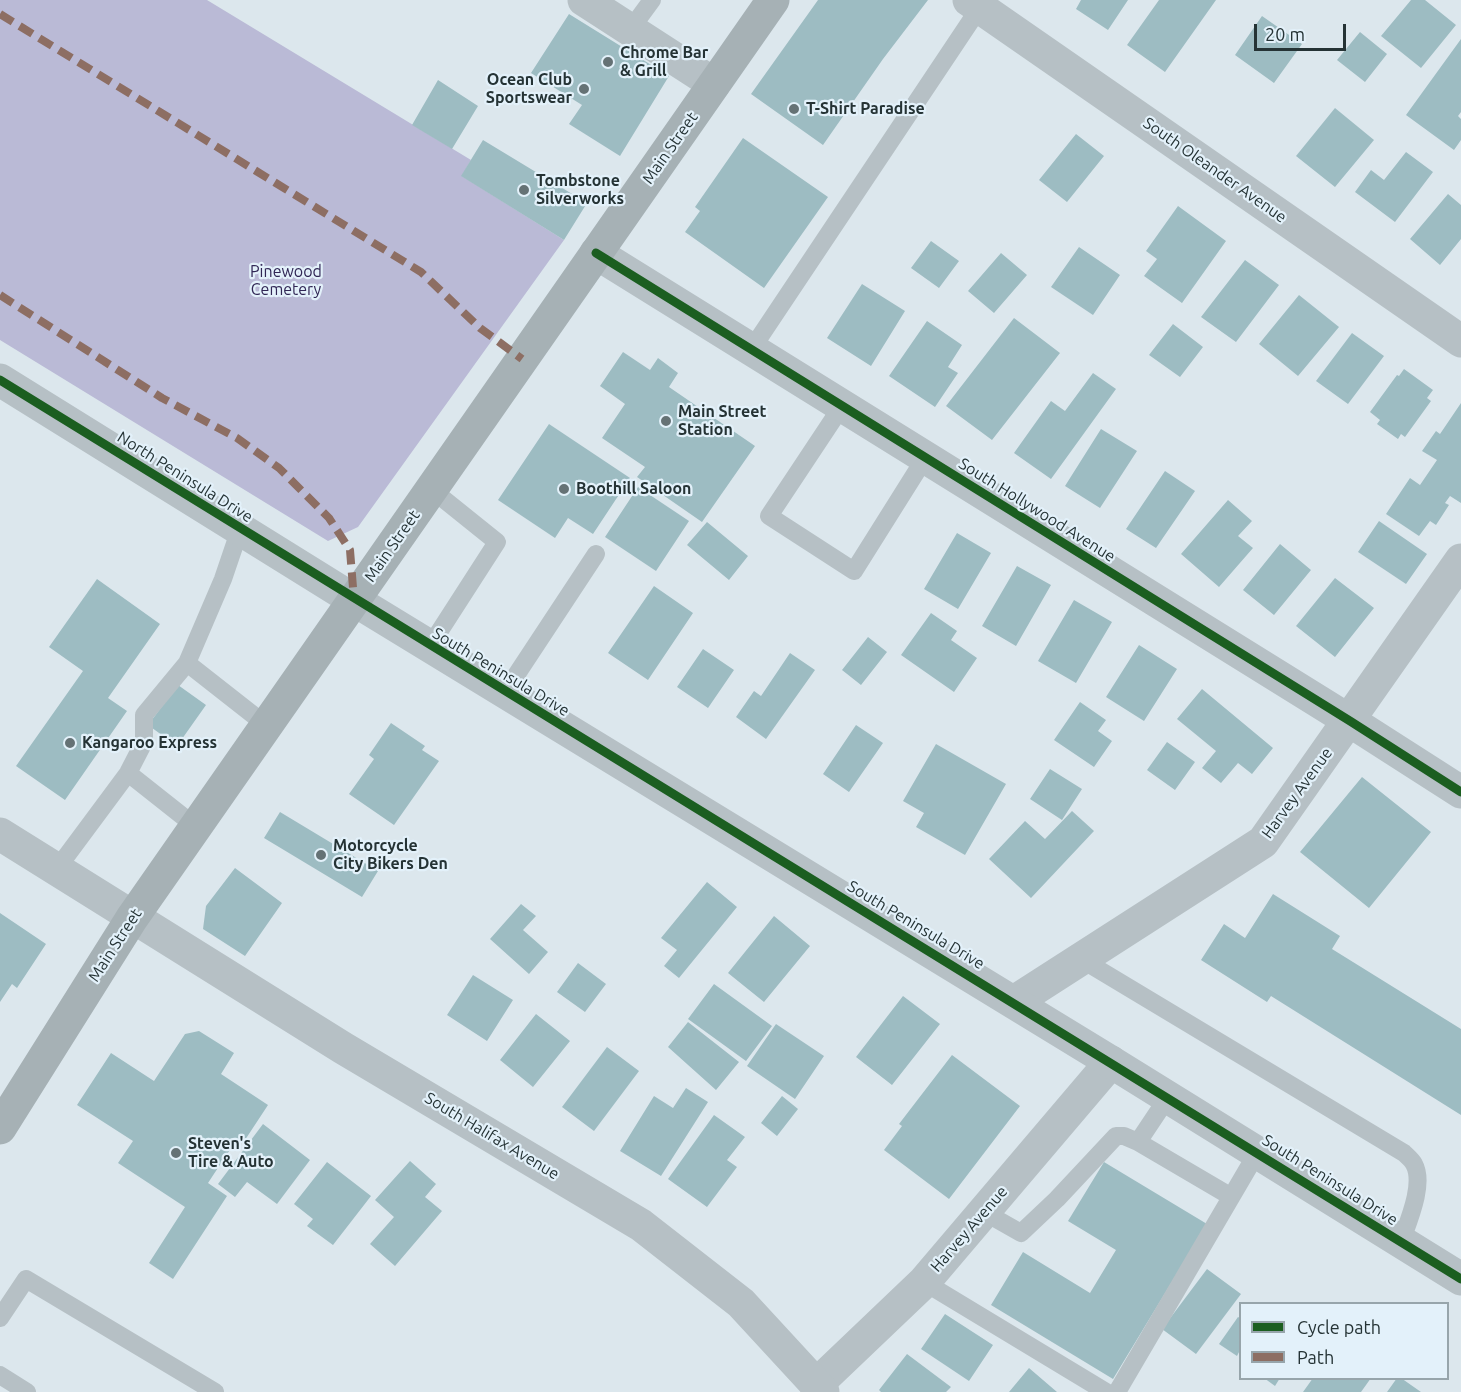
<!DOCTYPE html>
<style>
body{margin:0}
#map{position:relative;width:1461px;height:1392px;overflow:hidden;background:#dce7ed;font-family:Ubuntu,sans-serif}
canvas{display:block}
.legend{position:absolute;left:1239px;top:1302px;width:210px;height:78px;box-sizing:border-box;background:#e3f1fa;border:2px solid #97a5ab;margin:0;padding:8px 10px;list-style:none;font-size:18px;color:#253335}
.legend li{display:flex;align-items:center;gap:12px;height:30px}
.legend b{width:30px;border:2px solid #97a5ab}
.scale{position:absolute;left:1254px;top:24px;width:92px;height:27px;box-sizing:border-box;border:3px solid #253335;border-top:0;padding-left:8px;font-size:18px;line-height:21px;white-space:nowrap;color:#253335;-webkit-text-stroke:4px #e3f1fa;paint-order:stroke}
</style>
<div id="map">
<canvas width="1461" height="1392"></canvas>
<ul class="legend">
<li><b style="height:8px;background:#1b5e20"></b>Cycle path</li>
<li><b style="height:8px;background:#8d6e63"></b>Path</li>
</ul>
<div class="scale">20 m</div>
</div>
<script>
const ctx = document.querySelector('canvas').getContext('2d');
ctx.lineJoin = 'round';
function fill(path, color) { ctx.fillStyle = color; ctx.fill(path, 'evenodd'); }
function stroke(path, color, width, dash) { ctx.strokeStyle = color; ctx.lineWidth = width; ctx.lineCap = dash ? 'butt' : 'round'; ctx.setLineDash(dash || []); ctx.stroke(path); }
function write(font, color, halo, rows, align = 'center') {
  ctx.font = font + ' Ubuntu,sans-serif'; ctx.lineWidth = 4.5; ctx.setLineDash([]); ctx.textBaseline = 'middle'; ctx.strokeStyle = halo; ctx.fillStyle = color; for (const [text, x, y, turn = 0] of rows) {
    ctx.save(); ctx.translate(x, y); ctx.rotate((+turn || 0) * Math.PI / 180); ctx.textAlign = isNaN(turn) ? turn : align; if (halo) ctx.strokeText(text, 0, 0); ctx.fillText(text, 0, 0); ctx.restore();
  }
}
fill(new Path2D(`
 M0,0h207l264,160 -9,16 102,64 -206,287 -30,14 -328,-201z`), '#babad6');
fill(new Path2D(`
 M818,0h110l-45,59 -60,86 -72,-51z
 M1081,0h47l-20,30 -32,-21z
 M1159,0h57l-51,72 -38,-27z
 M1411,0h14l31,25 -35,43 -40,-32z
 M569,14l100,62 -49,80 -51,-32 13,-19 -51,-32z
 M1262,16l40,28 -28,39 -39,-28z
 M1360,32l27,22 -22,28 -28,-22z
 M1461,39v73l-3,4 3,3v21l-7,10 -48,-35z
 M438,80l40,26 -26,43 -40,-24z
 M1335,108l39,32 -39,47 -39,-31z
 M1076,134l28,22 -37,46 -28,-22z
 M743,138l85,59 -64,91 -79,-56 15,-21 -5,-4z
 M483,140l104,63 -23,37 -103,-64z
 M1406,152l27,20 -38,50 -40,-30 16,-22 13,10z
 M1448,194l13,11v34l-21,26 -30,-26z
 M1178,206l48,35 -44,62 -38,-27 13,-17 -11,-8z
 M931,241l28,20 -20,27 -28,-20z
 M1079,247l41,28 -27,40 -42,-28z
 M1001,253l26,22 -33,38 -26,-22z
 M1245,260l34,25 -43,57 -35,-25z
 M862,284l43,27 -34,55 -44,-28z
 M1299,295l40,32 -41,49 -39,-32z
 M1014,318l46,35 -68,87 -46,-34z
 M927,321l35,24 -14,22 10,6 -23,34 -46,-31z
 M1173,324l30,23 -23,30 -31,-22z
 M1352,333l32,23 -36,48 -32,-23z
 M623,352l27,18 8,-12 20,15 -9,14 86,59 -53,76 -65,-45 8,-10 -43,-29 23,-34 -25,-18z
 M1404,369l29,21 -6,8 4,3 -26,36 -4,-3 -3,5 -21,-15 3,-4 -10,-8 27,-37 2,1z
 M1093,373l23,16 -65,90 -37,-26 37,-52 14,10z
 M1461,403v100l-11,-7 -5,7 4,2 -13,20 -6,-4 -11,15 -33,-22 24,-36 10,7 17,-25 -15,-9 14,-20 4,3z
 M549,424l81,54 -37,56 -25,-16 -13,20 -57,-38z
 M1101,429l36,22 -37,57 -35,-22z
 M1165,471l30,20 -39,57 -30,-19z
 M638,487l51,34 -33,50 -51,-34z
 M1228,500l24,21 -14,15 15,12 -34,39 -38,-33z
 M1379,521l48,33 -21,30 -48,-32z
 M707,522l41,34 -19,24 -42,-35z
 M957,533l34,20 -33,56 -34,-20z
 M1280,544l31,26 -37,45 -31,-25z
 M1017,566l34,19 -35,61 -34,-20z
 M1335,578l39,30 -39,49 -39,-31z
 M97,579l63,45 -52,74 19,13 -62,89 -49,-34 67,-95 -34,-24z
 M654,586l39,27 -45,67 -40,-27z
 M1074,600l38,22 -36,61 -38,-22z
 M931,613l26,18 -6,9 26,18 -23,34 -53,-37z
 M868,637l19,15 -26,33 -19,-15z
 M1139,645l38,24 -33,52 -38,-24z
 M703,649l31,21 -26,38 -31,-21z
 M790,653l25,17 -49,69 -30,-22 18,-26 7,5z
 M178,685l28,20 -29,41 -29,-21z
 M1202,689l71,59 -21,26 -14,-11 -17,20 -19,-15 14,-17 -39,-32z
 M1080,702l26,18 -8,11 14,10 -18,26 -40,-27z
 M391,723l34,23 -3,4 17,11 -45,64 -45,-31 25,-35 -5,-4z
 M856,725l27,18 -34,49 -26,-18z
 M1167,742l28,20 -20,28 -28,-20z
 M936,744l70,40 -41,71 -49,-28 8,-14 -21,-12z
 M1050,769l32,20 -20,31 -32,-21z
 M1362,777l69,55 -62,76 -69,-56z
 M1072,811l22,20 -63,67 -42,-39 36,-38 20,18z
 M280,812l98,59 -16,26 -98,-59z
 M235,868l47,35 -37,53 -42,-27 3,-23z
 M707,882l30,25 -58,71 -15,-12 13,-16 -16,-12z
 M1273,894l67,42 -8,13 129,80v86l-190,-119 -4,6 -66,-42 23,-36 21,14z
 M521,904l15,12 -13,14 25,22 -19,22 -39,-35z
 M0,913l46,31 -29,44 -5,-4 -12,18z
 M774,916l36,30 -46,56 -36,-29z
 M578,963l28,21 -21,28 -28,-20z
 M473,975l40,25 -26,41 -40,-26z
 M714,984l58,42 -26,35 -58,-42z
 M903,996l37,28 -48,61 -36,-28z
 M536,1014l34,27 -37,46 -33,-27z
 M688,1022l51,40 -23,28 -48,-43z
 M776,1024l48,32 -29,43 -48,-33z
 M199,1031l35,22 -13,21 47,31 -25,38 -6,-4 -29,44 19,13 -54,83 -24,-16 36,-56 -67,-44 15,-22 -56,-36 34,-52 43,28 31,-47z
 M607,1047l32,24 -45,60 -32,-24z
 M952,1055l68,51 -71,93 -65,-49 18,-24 -3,-2z
 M686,1088l22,14 -47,74 -41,-25 34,-55 19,12z
 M782,1096l16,13 -21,27 -16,-13z
 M714,1115l31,22 -18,23 10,7 -30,40 -39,-28z
 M263,1124l47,36 -33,44 -30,-22 -12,15 -17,-13z
 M410,1161l26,23 -11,13 17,14 -47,55 -25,-22 24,-27 -19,-17z
 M327,1162l44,34 -38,49 -26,-19 6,-7 -19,-15z
 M1104,1162l103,62 -94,155 -122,-74 32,-53 67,41 26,-43 -48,-29z
 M1207,1269l34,25 -45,60 -34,-25z
 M945,1314l48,31 -24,36 -48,-32z
 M1238,1317l2,1v32l-3,6 -18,-12z
 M907,1354l44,33 -5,5h-65l-2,-2z
 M1029,1368l28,24h-48z
 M1264,1378h16l-5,8z
 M1313,1378h58l-10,14h-58z
 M1397,1378h4l20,14h-34z`), '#9dbcc2');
stroke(new Path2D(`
 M630,30l22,-30
 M751,350l229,-343
 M842,406l-73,110 85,55 71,-113
 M430,646l67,-104 -66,-53
 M187,663l79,62
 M505,692l91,-138
 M128,773l67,53
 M56,870l72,-97 16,-31v-27l43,-52 36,-84 17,-50
 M1081,959l323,194c3,3 8,7 10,11 11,20 -6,58 -13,78
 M1138,1142l30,-45
 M984,1212l37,21 36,-34 59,-63h8l14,6 92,54
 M924,1282l182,110
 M0,1318l26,-39 189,113
 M0,1375l27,17
 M1117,1392l140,-239`), '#b6c0c5', 18);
stroke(new Path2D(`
 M584,0l130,84
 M969,0l492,341
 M596,253l754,468 111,71
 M0,380l354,220
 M1014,1002l249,-160 198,-282
 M816,1385l108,-103 187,-220`), '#b6c0c5', 33);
stroke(new Path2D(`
 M354,600l757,462 350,217
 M0,834l343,214 298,177 100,78 82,89`), '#b6c0c5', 33);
stroke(new Path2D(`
 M0,1128l132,-210 641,-918`), '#a6b1b5', 33);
stroke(new Path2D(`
 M0,14l421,258 59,56 42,31
 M0,295l162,103 75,40 42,30 50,50 21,32 4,50`), '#8d6e63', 8, [15, 8]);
stroke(new Path2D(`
 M596,253l754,468 111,71
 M0,380c486,301 976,597 1461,899`), '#1b5e20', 9);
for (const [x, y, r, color] of [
 [608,62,6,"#657275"],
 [584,89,6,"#657275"],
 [794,109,6,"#657275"],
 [524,190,6,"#657275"],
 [666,421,6,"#657275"],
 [564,489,6,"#657275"],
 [70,743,6,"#657275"],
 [321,855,6,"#657275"],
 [176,1153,6,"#657275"]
]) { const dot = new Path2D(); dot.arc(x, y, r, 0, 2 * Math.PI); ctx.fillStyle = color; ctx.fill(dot); stroke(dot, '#e3f1fa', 2); }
write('bold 16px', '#253335', '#e3f1fa', [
 ["Chrome Bar",620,53],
 ["& Grill",620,71],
 ["Ocean Club",572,80,"right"],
 ["Sportswear",572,98,"right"],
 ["T-Shirt Paradise",806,109],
 ["Tombstone",536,181],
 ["Silverworks",536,199],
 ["Main Street",678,412],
 ["Station",678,430],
 ["Boothill Saloon",576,489],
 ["Kangaroo Express",82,743],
 ["Motorcycle",333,846],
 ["City Bikers Den",333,864],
 ["Steven's",188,1144],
 ["Tire & Auto",188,1162]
], 'left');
write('16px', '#253335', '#e3f1fa', [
 ["Main Street",670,148,-55],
 ["South Oleander Avenue",1215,170,35],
 ["North Peninsula Drive",185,477,32],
 ["South Hollywood Avenue",1037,510,32],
 ["Main Street",392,546,-55],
 ["South Peninsula Drive",501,672,31],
 ["Harvey Avenue",1297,793,-54],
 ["South Peninsula Drive",916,925,31],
 ["Main Street",115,945,-57],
 ["South Halifax Avenue",492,1136,31],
 ["South Peninsula Drive",1330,1180,32],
 ["Harvey Avenue",969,1229,-49]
]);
write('16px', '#312755', '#e3f1fa', [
 ["Pinewood",286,272],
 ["Cemetery",286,290]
]);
</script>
